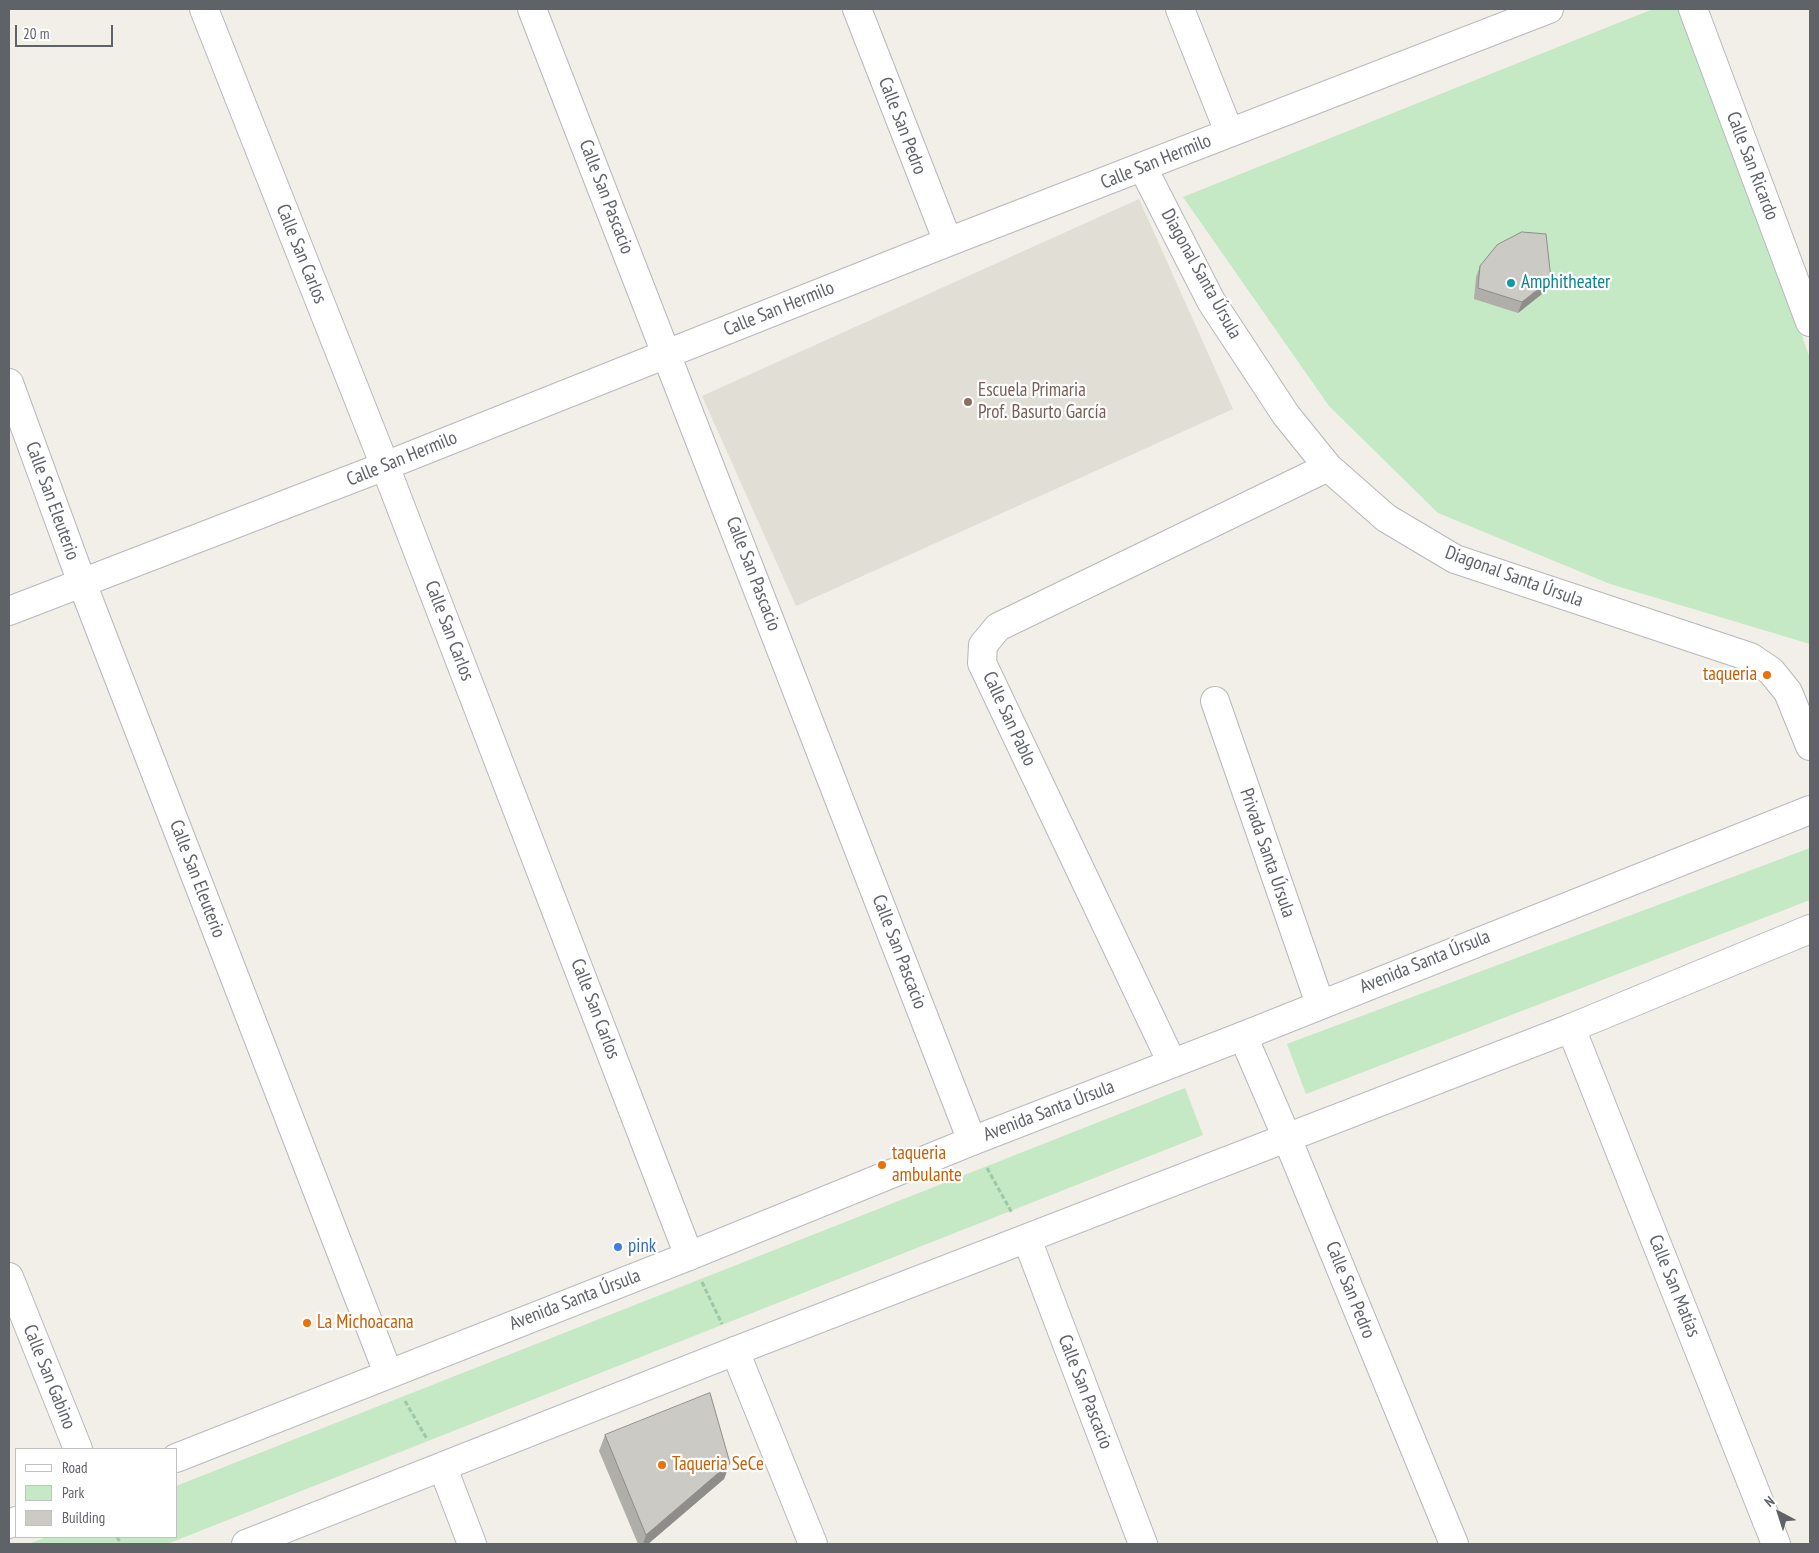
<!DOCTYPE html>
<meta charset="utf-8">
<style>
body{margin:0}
#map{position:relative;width:1819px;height:1553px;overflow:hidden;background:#f1efe8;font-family:"PT Sans Narrow",sans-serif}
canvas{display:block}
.frame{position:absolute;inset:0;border:10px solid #5f6368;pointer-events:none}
.legend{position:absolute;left:15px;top:1448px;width:162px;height:90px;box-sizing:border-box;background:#fff;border:1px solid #bfc1c3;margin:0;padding:6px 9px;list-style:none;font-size:15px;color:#5f6368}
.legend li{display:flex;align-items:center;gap:10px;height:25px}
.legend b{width:25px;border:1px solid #bfc1c3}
.north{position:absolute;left:1754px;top:1488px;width:50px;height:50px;-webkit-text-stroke:4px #fff;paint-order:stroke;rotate:320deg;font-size:14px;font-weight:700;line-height:20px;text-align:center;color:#5f6368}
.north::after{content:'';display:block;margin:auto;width:18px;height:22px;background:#5f6368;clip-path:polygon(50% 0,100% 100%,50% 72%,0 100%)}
.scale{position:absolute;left:15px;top:25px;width:98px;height:22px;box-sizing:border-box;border:2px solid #5f6368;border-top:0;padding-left:6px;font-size:15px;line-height:18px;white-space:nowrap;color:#5f6368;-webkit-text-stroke:4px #fff;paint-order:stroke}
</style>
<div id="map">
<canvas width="1819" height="1553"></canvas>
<div class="frame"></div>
<ul class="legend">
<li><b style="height:6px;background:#fff"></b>Road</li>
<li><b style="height:14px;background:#c5e8c5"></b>Park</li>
<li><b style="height:14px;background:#cccac5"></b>Building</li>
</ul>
<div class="north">N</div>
<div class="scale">20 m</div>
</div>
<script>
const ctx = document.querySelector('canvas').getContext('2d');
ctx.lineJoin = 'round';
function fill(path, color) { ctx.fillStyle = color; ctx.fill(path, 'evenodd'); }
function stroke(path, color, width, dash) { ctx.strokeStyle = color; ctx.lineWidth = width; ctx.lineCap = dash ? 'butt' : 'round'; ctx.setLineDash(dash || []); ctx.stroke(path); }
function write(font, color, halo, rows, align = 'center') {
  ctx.font = font + ' "PT Sans Narrow",sans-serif'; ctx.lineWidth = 4.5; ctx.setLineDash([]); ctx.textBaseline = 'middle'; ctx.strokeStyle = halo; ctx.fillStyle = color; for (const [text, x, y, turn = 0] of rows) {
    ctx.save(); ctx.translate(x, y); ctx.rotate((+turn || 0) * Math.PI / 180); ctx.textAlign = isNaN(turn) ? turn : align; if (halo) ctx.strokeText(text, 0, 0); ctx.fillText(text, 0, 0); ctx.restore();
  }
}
fill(new Path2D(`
 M1139,199l94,210 -437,197 -94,-210z`), '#e1ded6');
fill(new Path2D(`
 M1653,9h29l128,349v286l-200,-60 -172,-71 -109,-107 -146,-209z
 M1810,848v52l-504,194 -19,-50z
 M1185,1088l18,47 -1036,409h-139l19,-7h129v-51z`), '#c5e8c5');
const street = new Path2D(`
 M204,9l181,457 304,790
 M532,9l440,1132
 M857,9l91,233
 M1180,9l49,123
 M1693,9l117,313
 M1143,168l68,133 75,114 42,52 58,51 69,41 295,98 21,14 17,21 22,54
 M9,383l73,200 306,790
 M9,611l376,-145 563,-224 601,-233
 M1215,701l105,303
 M1571,1028l205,516
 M1243,1036l44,102 167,406
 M1172,1063l-190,-400 1,-18 15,-18 330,-160
 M1027,1239l116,305
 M9,1277l69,172
 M735,1351l78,193
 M443,1468l29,76`);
const secondary = new Path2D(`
 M176,1458l513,-202 283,-115 271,-105 567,-226
 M9,1524l7,-3
 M246,1544l489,-193 836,-323 239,-99`);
stroke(street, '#b5b8bc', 30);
stroke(secondary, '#b6babf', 30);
stroke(new Path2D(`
 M987,1168l25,45
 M702,1282l20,42
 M405,1401l22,38
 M117,1537l4,7`), '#9cc7a9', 3, [5, 2.5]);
stroke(street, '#fff', 28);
stroke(secondary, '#fff', 28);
fill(new Path2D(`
 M1480,266l67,24 -29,23 -44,-14 2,-22z
 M605,1435l125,28 -6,16 -76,65h-10l-39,-93z`), '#afaea9');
fill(new Path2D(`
 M1551,279l-4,11 -29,23 4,-11z
 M730,1463l-6,16 -76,65h-5l3,-9z`), '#8f8d8a');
const building = new Path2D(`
 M1522,232l24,2 5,45 -29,23 -44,-14 2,-22 17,-21z
 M710,1393l20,70 -84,72 -41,-100z`);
fill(building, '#cccac5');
stroke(building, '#8f8d8a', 1);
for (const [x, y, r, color] of [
 [1511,283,5,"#0f9aa8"],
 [968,402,5,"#8d6e63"],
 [1767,675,5,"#e8710a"],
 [882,1165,5,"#e8710a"],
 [618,1247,5,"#3f7fe0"],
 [307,1323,5,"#e8710a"],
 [662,1465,5,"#e8710a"]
]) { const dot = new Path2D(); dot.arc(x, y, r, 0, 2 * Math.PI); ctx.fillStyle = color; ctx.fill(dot); stroke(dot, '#fff', 2); }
write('19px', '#5f6368', '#fff', [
 ["Calle San Pedro",902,126,69],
 ["Calle San Hermilo",1156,162,-22],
 ["Calle San Ricardo",1752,166,69],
 ["Calle San Pascacio",606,197,69],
 ["Calle San Carlos",301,254,68],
 ["Diagonal Santa Úrsula",1201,274,61],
 ["Calle San Hermilo",779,309,-22],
 ["Calle San Hermilo",402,459,-22],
 ["Calle San Eleuterio",52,501,70],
 ["Calle San Pascacio",753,574,69],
 ["Diagonal Santa Úrsula",1514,577,20],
 ["Calle San Carlos",449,631,69],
 ["Calle San Pablo",1009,719,65],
 ["Privada Santa Úrsula",1267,853,71],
 ["Calle San Eleuterio",197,879,69],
 ["Calle San Pascacio",899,952,69],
 ["Avenida Santa Úrsula",1425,962,-22],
 ["Calle San Carlos",595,1009,69],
 ["Avenida Santa Úrsula",1049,1111,-21],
 ["Calle San Matías",1674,1286,68],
 ["Calle San Pedro",1350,1290,68],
 ["Avenida Santa Úrsula",575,1300,-21],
 ["Calle San Gabino",49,1377,68],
 ["Calle San Pascacio",1085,1392,69]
]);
write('19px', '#0d838f', '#fff', [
 ["Amphitheater",1521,283]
], 'left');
write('19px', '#785e54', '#fff', [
 ["Escuela Primaria",978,391],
 ["Prof. Basurto García",978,413]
], 'left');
write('19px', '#c56008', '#fff', [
 ["taqueria",1757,675,"right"],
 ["taqueria",892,1154],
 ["ambulante",892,1176],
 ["La Michoacana",317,1323],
 ["Taqueria SeCe",672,1465]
], 'left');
write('19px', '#366cbe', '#fff', [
 ["pink",628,1247]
], 'left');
</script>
